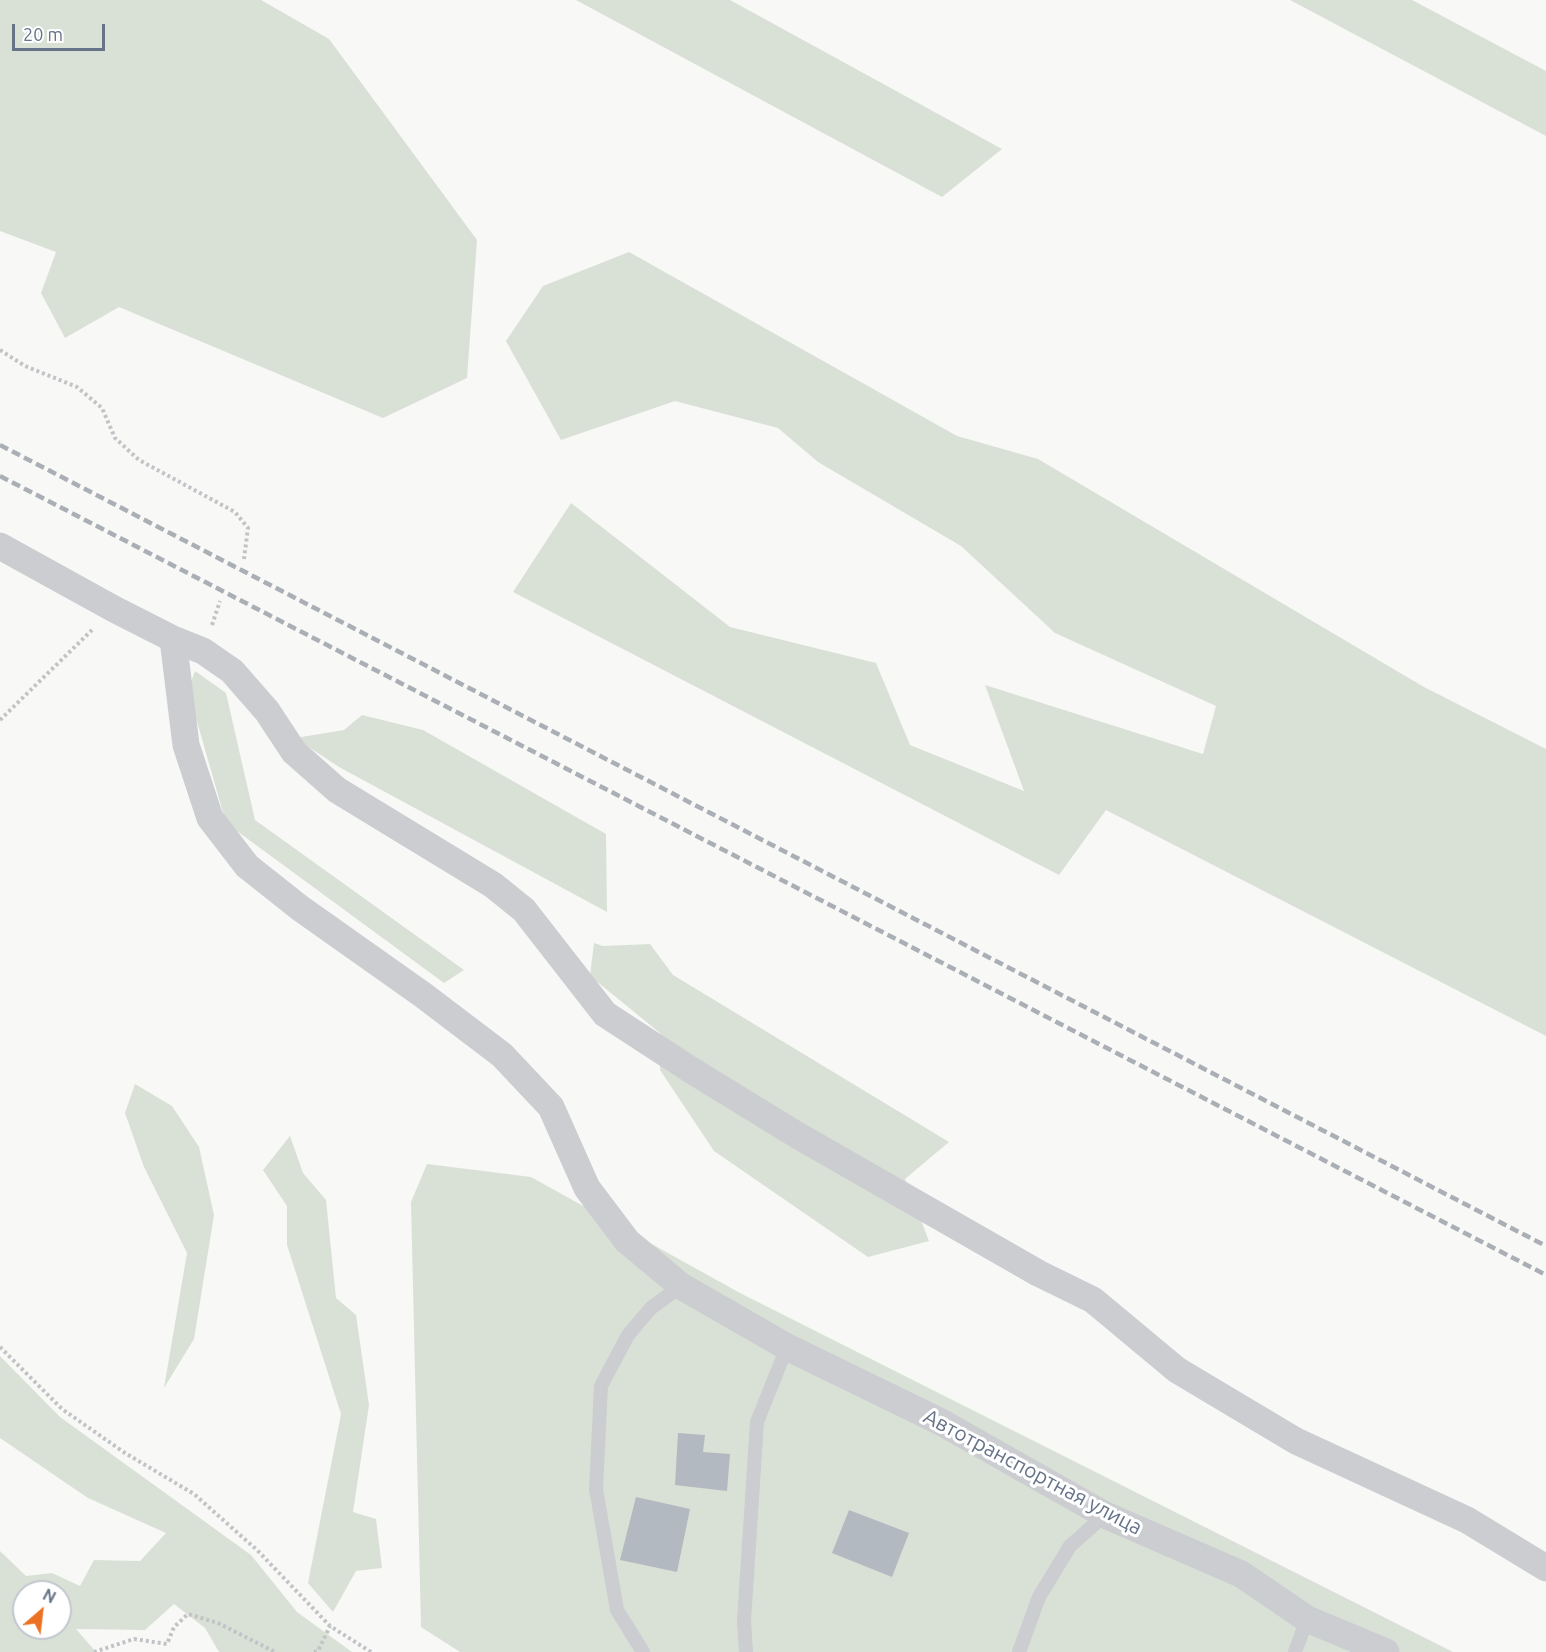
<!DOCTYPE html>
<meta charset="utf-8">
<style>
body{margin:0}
#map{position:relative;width:1546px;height:1652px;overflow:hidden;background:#f8f8f6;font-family:Ubuntu,sans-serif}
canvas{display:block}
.north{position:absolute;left:12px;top:1580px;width:60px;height:60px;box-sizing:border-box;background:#fff;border:2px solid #c2c7cf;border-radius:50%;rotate:28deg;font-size:16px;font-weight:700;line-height:24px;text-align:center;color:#667388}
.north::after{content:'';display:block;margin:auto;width:21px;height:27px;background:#ed7122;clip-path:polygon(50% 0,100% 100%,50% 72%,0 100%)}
.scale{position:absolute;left:12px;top:24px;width:93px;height:27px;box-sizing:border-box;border:3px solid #667388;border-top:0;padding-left:8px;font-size:18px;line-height:21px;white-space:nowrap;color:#667388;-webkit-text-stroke:4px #fff;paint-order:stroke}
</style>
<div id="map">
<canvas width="1546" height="1652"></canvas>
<div class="north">N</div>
<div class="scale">20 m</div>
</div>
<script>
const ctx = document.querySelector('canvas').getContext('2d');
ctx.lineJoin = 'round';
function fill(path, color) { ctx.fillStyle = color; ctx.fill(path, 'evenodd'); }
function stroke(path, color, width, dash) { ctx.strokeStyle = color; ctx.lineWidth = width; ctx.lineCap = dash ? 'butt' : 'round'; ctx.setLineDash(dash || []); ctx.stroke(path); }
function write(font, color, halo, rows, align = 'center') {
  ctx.font = font + ' Ubuntu,sans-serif'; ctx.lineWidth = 6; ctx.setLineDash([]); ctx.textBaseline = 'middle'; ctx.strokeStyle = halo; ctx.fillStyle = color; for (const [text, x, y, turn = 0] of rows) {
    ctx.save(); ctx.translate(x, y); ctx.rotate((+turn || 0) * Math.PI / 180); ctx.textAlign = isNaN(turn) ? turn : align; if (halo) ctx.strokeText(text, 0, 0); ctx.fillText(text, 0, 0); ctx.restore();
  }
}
fill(new Path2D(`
 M0,0h261l68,39 148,201 -10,138 -84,40 -264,-111 -54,31 -24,-45 15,-41 -56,-21z
 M576,0h154l272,149 -60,48z
 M1290,0h122l134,71v65z
 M629,252l328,184 81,23 386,228 122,62v287l-440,-226 -47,65 -546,-283 58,-89 159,124 146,36 34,82 114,46 -39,-106 218,69 13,-48 -161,-73 -94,-87 -143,-84 -40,-34 -103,-27 -114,39 -55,-99 37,-55z
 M195,671l31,22 29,127 209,150 -20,13 -218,-160 -38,-133z
 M362,715l61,15 183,104 1,78 -268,-145 -44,-29 49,-8z
 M594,943l9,3 47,-2 23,31 276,167 -44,37 24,62 -61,16 -154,-106 -54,-81v-37l-70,-57z
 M135,1084l37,22 27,41 15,68 -20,124 -30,49 23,-135 -43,-86 -19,-54z
 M290,1136l13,37 23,27 10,98 20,17 13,90 -16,107 23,7 6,49 -26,3 -23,41 -25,-29 33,-169 -54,-169v-39l-24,-36z
 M427,1164l104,13 209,116 713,359h-993l-39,-25 -10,-425z
 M0,1356l60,61 191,138 46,57 55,40h-133l-14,-24 -31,-24 -29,26 -69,-1 20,23h-96v-101l26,25 26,-3 28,13 14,-26 46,1 26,-28 -78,-35 -88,-60zM24,1592h36v36h-36z`), '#d9e1d6');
fill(new Path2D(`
 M678,1433l27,2 -2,17 27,2 -3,37 -52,-6z
 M636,1497l54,12 -13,63 -57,-12z
 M849,1510l60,23 -17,44 -60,-24z`), '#b3b9c0');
stroke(new Path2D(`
 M0,350l25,16 52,21 25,21 13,30 24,22 96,52 13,16 -4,31
 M212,625l8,-24
 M0,720l92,-90
 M0,1347l62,62 63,44 69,41 63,56 73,76 41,26
 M94,1652l40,-13 33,5 7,-17 14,-13 30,9 57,29
 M314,1652l4,-1 12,-25`), '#c2c3c6', 4, [3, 3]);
stroke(new Path2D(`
 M643,1652l-26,-42 -21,-121 5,-103 27,-51 23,-27 30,-22
 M746,1652l-2,-31 13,-199 30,-75
 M1019,1652l20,-55 31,-51 35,-31
 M1295,1652l12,-33`), '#cbcdd1', 14);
stroke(new Path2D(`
 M0,546l114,63 59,30
 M1386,1652l-79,-33 -66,-45 -136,-59 -164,-93 -154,-75 -106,-61 -54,-45 -40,-53 -36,-81 -49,-52 -79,-60 -123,-87 -53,-42 -37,-48 -24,-73 -13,-106 30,12 29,20 35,40 27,41 43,38 156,95 31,25 81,104 86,56 106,65 241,138 55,27 84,70 119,71 171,79 79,48`), '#cbcdd1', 27);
stroke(new Path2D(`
 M0,445l1546,801
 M0,476l1546,799`), '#aaaeb5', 4.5, [9, 4.5]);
write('21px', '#667388', '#fff', [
 ["Автотранспортная улица",1033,1472,28]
]);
</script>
